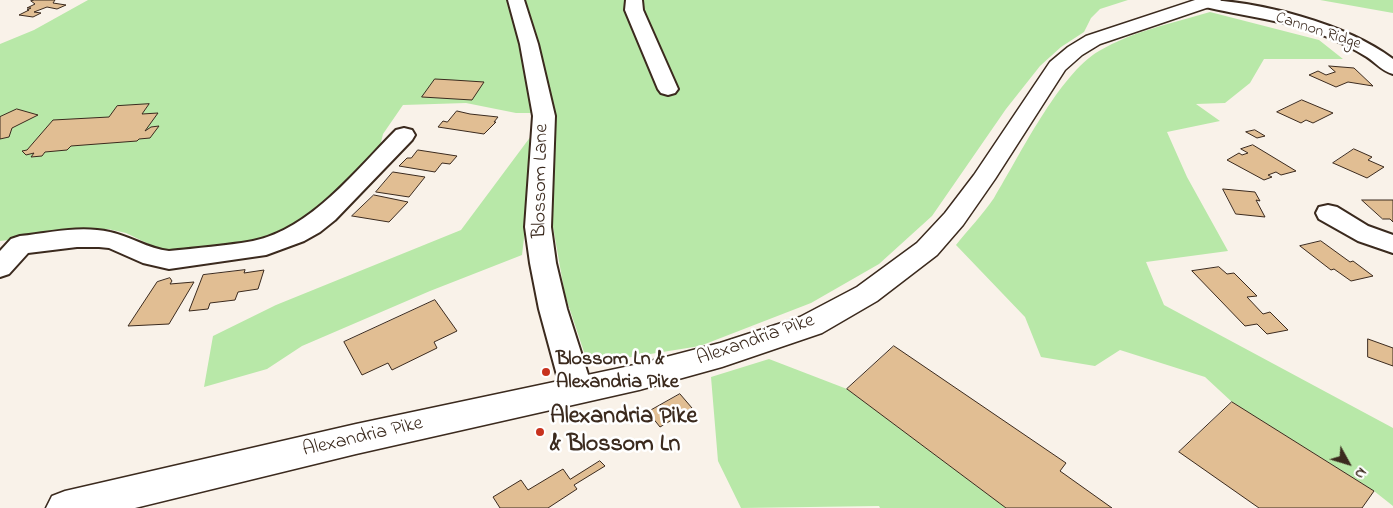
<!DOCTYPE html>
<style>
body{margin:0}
#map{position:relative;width:1393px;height:508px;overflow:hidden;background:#f9f2e9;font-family:"Indie Flower",sans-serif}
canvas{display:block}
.north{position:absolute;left:1323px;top:438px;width:50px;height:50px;-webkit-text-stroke:4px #fff;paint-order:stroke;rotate:129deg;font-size:14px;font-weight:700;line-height:20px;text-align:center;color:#3b2a1e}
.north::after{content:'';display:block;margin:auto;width:18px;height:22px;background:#3b2a1e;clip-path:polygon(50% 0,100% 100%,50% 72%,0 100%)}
</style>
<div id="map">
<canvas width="1393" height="508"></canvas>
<div class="north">N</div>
</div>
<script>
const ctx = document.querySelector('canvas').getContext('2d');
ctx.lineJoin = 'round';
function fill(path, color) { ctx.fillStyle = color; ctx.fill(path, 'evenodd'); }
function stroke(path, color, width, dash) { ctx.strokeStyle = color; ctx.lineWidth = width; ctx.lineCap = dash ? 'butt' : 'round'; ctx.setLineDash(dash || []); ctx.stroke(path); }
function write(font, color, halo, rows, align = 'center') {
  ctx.font = font + ' "Indie Flower",sans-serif'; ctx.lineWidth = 5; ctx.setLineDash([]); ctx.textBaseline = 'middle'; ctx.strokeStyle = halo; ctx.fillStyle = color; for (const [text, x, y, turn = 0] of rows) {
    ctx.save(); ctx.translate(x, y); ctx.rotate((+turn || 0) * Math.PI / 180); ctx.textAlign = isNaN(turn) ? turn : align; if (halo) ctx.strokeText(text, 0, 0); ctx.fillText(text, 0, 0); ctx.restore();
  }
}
fill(new Path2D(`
 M88,0h423l26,113h-21l-50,-10 -63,2 -20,29 -3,12 -59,63 -28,20 -26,10 -88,13 -20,-3 -33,-16 -18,-4 -108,12v-197l34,-14z
 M524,0h604l-28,9 -9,9 -7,14 -23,15 -21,19 -34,43 -74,107 -53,48 -68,39 -111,43 -112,18 -23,-69 -15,-85z
 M1320,0h73v13z
 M1210,12l109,28 24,19h-79l-14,24 -25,20 -29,1 24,17 -53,11 20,45 41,74 -82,11 18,43 229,123v78l-19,-15 -142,-89 -27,-25 -85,-27 -25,16 -54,-9 -16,-40 -69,-72c12,-15 27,-31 38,-47 25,-41 65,-124 105,-147 34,-20 74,-28 111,-39z
 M537,128l-15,127 -92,36 -128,55 -35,23 -63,18 9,-51 63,-31 185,-75z
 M769,359l78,30 159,119h-126l-1,-2 -138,2 -23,-47 -7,-84z`), '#b8e8a8');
const building = new Path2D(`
 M35,0h20l-2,3 13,2 -9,4 -10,-2 -13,5 7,1 -8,4 -14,-2 10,-5h-2l4,-2h-4l8,-4 -4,-3z
 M1329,66l25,2 19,18 -25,-4 -12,5 -27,-12 9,-4 8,4 9,-3z
 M435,79l18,1 31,2 -12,18 -50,-3z
 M1302,100l31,13 -20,10 -7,-3 -5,3 -24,-11z
 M149,104l-7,10 16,-1 -13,18 6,-4 8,-1 -9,12 -11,1 -2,2 -66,5 -4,4 -22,2 -3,4 -11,1 3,-4 -8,2 -4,-4 5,-1 26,-30 56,-3 8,-11z
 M17,109l21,6 -26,13 -3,9 -9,2v-22z
 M457,111l13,3 28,3 -4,5h2l-12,12 -46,-7 5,-6 4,1z
 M1255,130l10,6 -8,2 -11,-6z
 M1253,145l43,26 -15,4 -5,-3 -8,3 4,2 -8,3 -37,-20 12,-7 3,2 6,-2 -7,-4z
 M1354,149l18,8 -4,3 16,7 -17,11 -34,-15z
 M418,150l39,6 -7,8 -8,-1 -7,9 -36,-6 8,-8h4z
 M393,172l32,5 -16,20 -33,-5z
 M1223,189l32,3 5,9 -4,-1 9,17 -29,-3z
 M374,195l34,7 -19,20 -37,-6z
 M1362,200h31v22l-3,-3h-7z
 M1321,241l29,21 3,-1 20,15 -22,5 -17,-12 -3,1 -31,-24z
 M1219,267l8,7 7,-1 23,23 -10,1 16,17 7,-2 18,18 -21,4 -10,-10 -12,2 -53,-55z
 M245,270l-1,3 20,-3 -6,19 -20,3 -3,8 -25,3 -2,6 -19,2 14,-36z
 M170,278l2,3 -2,3 24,-2 -25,42 -41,2 29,-44z
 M435,300l22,31 -23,11 3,6 -45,22 -4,-7 -26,12 -18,-33z
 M1368,339l25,9v18l-25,-9z
 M894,346l172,117 -6,8 52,37h-106l-159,-119z
 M680,394l12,14 -32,19 -12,-15z
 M1232,402l142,89 -12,17h-103l-80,-56z
 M600,461l5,5 -31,19 3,4 -29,19h-48l-7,-11 28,-17 7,10 35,-21 7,10z`);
fill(building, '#e1be93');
stroke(building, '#3b2a1e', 1);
const minor = new Path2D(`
 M508,0h16l14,44 17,72 -4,111 5,36 11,46 26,81 -5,9 -11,4 -11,-4 -5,-9 -22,-81 -9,-46 -5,-36 8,-111 -13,-72z
 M626,0h16l1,10 35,79 -3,4 -7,2 -7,-2 -3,-4 -33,-79z
 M1200,0c57,0 147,24 193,59v15c-11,-3 -17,-11 -26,-17 -13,-8 -27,-15 -42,-21 -39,-16 -83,-20 -124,-30l-2,-4z
 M404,128l8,2 3,5 -3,5 -77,80 -15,12 -16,9 -38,14 -97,14 -26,-6 -34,-15 -10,-1h-22l-49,6 -19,21 -9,3v-26l11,-12 9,-3c29,-3 60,-11 90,-4 20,4 38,17 59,19 28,-3 57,-5 84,-10 58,-12 103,-71 143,-111z
 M1328,205l9,2 31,19 25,9v18l-35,-12 -39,-22 -3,-6 3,-6z`);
const major = new Path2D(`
 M1195,0h26l-3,4 -118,40 -18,11 -17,15 -70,109 -32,46 -26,30 -60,46 -55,32 -100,34 -83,23 -283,64 -221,54h-89l6,-12 13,-5 291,-67 283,-60 81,-21 80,-26 57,-30 60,-44 28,-30 29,-38 76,-113 18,-15 18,-11z`);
stroke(minor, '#3b2a1e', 4);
stroke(major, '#3b2a1e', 3);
fill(minor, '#fff');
fill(major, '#fff');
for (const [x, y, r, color] of [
 [546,372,5,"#c8321e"],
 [540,432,5,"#c8321e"]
]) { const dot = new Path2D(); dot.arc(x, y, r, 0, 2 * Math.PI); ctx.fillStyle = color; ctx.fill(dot); stroke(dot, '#fff', 2); }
write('16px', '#3b2a1e', '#fff', [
 ["Cannon Ridge",1318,32,18]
]);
write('20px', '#3b2a1e', '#fff', [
 ["Blossom Lane",542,181,-89],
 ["Alexandria Pike",756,341,-19],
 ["Alexandria Pike",363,438,-13]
]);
write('bold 20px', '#3b2a1e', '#fff', [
 ["Blossom Ln &",556,361],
 ["Alexandria Pike",556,384]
], 'left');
write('bold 24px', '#3b2a1e', '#fff', [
 ["Alexandria Pike",550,418],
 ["& Blossom Ln",550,446]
], 'left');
</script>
